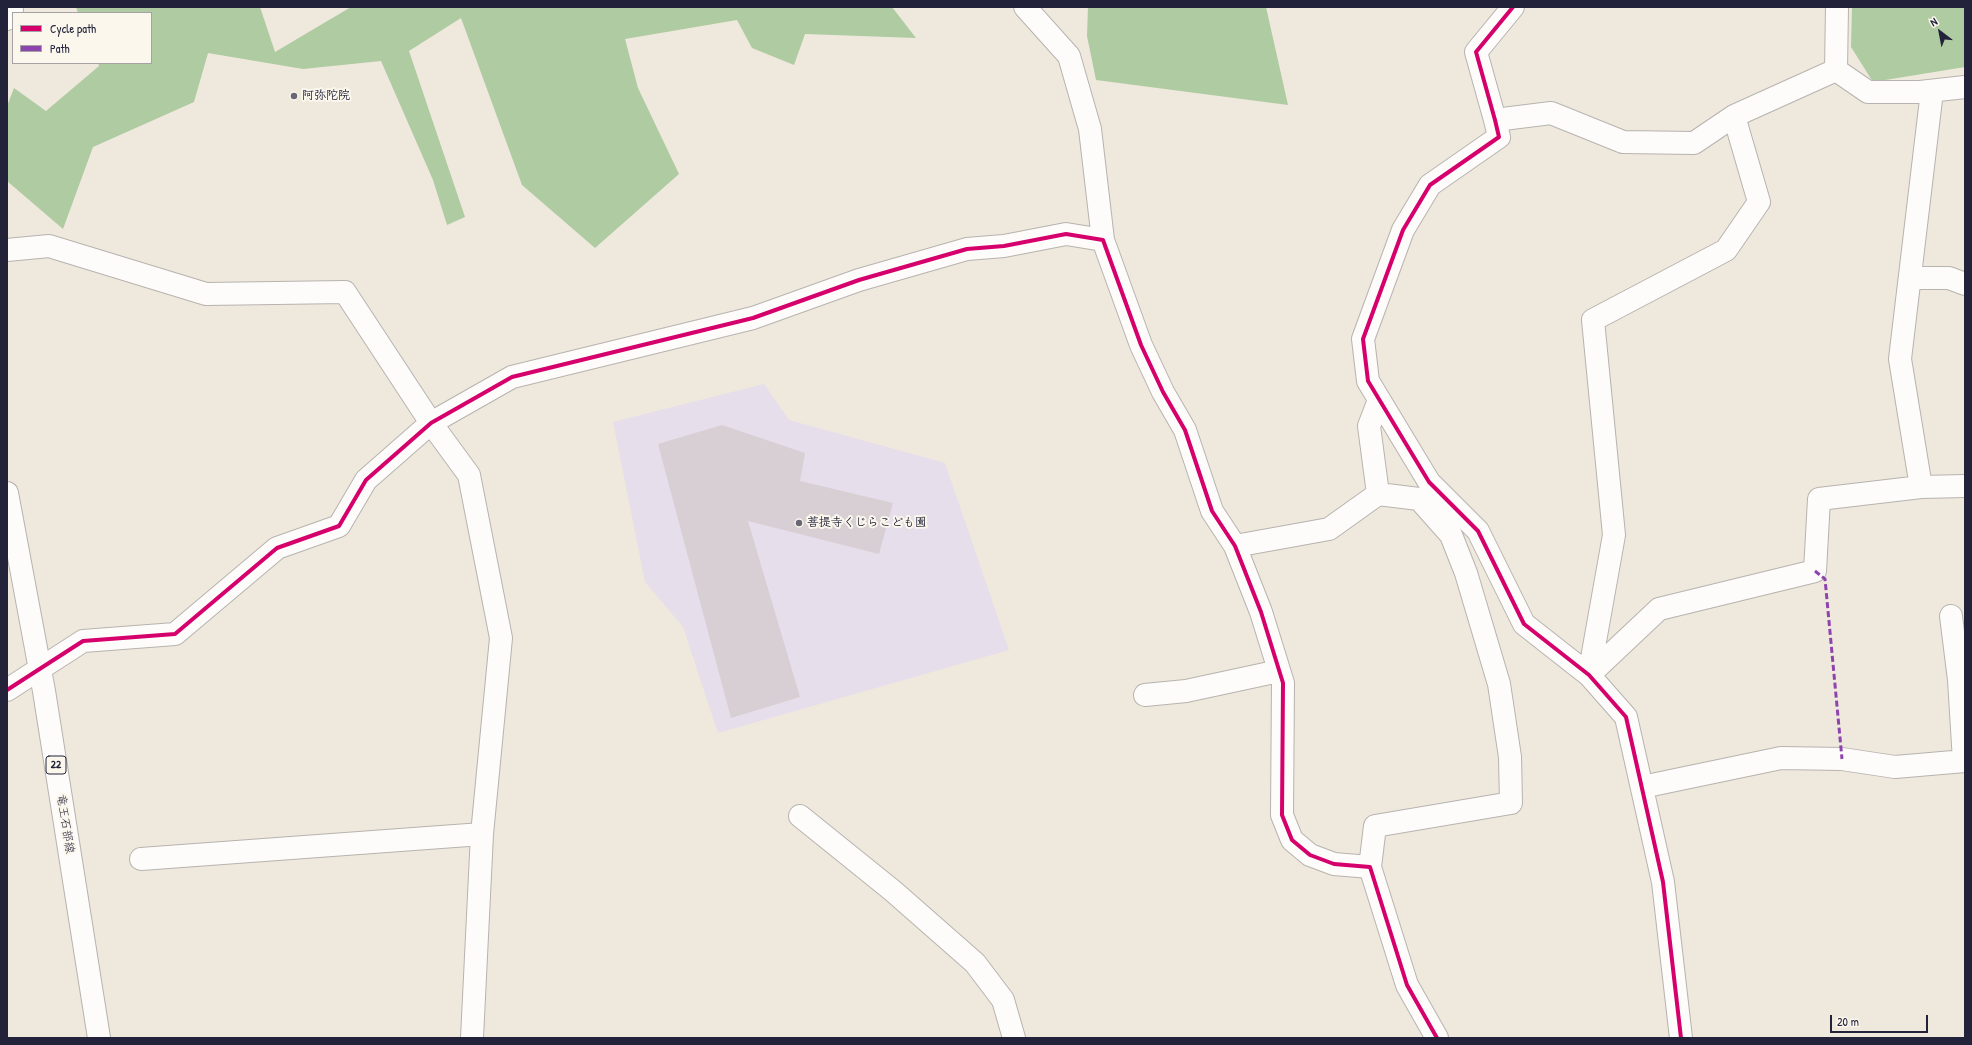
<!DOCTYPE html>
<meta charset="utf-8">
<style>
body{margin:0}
#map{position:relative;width:1972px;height:1045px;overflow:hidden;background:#efe8dd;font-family:"Patrick Hand",sans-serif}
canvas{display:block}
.frame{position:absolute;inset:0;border:8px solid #22223b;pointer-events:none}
.legend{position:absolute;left:12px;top:12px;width:140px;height:52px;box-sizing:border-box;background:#fbf7ec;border:1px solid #a4a2a5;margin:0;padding:5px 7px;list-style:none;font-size:12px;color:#22223b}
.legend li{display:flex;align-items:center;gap:8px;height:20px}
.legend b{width:20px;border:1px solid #a4a2a5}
.north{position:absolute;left:1920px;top:12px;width:40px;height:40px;-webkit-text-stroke:3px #fbf7ec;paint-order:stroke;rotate:328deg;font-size:11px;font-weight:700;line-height:16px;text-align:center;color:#22223b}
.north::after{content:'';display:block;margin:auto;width:14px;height:18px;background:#22223b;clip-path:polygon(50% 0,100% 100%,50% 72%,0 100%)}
.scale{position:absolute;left:1830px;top:1015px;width:98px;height:18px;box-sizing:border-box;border:2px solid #22223b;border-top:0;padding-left:5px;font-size:12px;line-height:14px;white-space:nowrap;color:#22223b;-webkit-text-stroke:3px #fbf7ec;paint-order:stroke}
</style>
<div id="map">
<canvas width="1972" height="1045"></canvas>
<div class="frame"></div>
<ul class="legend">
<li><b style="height:5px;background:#d6006c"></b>Cycle path</li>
<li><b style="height:5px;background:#8e44ad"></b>Path</li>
</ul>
<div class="north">N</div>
<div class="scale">20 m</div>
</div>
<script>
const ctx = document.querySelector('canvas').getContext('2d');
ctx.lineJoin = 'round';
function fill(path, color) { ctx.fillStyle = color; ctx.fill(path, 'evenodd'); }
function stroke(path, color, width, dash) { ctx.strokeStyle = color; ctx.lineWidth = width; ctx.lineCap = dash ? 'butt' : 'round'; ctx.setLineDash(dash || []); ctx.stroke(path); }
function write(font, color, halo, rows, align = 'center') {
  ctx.font = font + ' "Patrick Hand","Klee One",sans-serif'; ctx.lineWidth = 4; ctx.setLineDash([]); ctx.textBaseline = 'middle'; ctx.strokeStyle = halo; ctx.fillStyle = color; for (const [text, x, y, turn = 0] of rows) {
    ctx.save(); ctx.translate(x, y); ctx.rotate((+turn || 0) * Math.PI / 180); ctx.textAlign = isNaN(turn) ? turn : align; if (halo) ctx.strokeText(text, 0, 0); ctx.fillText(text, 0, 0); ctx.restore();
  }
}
fill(new Path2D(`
 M764,384l25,36 156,43 64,187 -291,83 -35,-106 -38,-45 -32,-160z`), '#e6deea');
fill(new Path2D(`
 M76,7h184l15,45 76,-45h541l24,31 -111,-4 -11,31 -42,-17 -15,-28 -112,19 13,49 41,86 -84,74 -73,-63 -61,-167 -52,33 56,166 -18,8 -14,-45 -52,-119 -78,8 -95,-16 -14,49 -101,45 -30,82 -56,-48v-75l7,-18 32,23 53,-45 -1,-3h53v-50h-73z
 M1088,7h178l22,98 -192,-25 -9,-44z
 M1852,7h113v60l-92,15 -22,-35z`), '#afcba2');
fill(new Path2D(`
 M722,425l83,28 -5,28 93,22 -14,51 -131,-33 52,176 -69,21 -73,-274z`), '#d7cfd4');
const minor = new Path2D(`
 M1025,7l44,49 21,73 13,111
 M1513,7l-37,45 19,68 4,17 -69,48 -27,45 -40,109 5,42 61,101 49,49 46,93 65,51 37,42 37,165 18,156
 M1836,70l1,-63
 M1495,120l56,-7 72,29 71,1 40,-27
 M7,250l42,-4 157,48 139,-2 86,131 38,52 32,163 -19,196 -10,204
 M1910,278h39l16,6
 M1921,487l-21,-128 32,-268
 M1235,546l94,-17 49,-35 -9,-68 10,-26
 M1951,616l8,64 5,81
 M1589,675l25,-140 -21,-215 133,-70 33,-48 -25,-86 102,-46 32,22h52l45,-5
 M1589,675l70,-66 156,-38 4,-72 102,-12 44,-1
 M7,690l76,-49 92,-7 102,-86 62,-22 27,-46 65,-57 81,-46 241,-59 106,-38 108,-31 37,-3 62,-12 37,6 38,105 22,47 22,38 27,81 23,35 26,66 22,71 -1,132 10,25 18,15 24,9 36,3 37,118 30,53
 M1145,695l41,-4 93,-20
 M1642,787l139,-29 61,1 53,8 70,-6
 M800,816l93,75 82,72 28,37 11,38
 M141,859l341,-25
 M1370,867l5,-41 136,-23 -1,-46 -11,-73 -33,-111 -15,-38 -32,-36 -41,-5`);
const tertiary = new Path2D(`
 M7,19l5,-8 -1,-4`);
const primary = new Path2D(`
 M7,493l37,198 55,347`);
stroke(minor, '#b7b3af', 24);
stroke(tertiary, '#b7b3af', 24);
stroke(primary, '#b7b3af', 24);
stroke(minor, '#fdfcfa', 22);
stroke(tertiary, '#fdfcfa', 22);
stroke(primary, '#fdfcfa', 22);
stroke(new Path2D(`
 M1815,571l10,8 17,180`), '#8e44ad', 3, [6, 3]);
stroke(new Path2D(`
 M1513,7l-37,45 19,68 4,17 -69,48 -27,45 -40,109 5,42 61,101 49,49 46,93 65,51 37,42 37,165 18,156
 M7,690l76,-49 92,-7 102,-86 62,-22 27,-46 65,-57 81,-46 241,-59 106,-38 108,-31 37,-3 62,-12 37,6 38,105 22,47 22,38 27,81 23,35 26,66 22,71 -1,132 10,25 18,15 24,9 36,3 37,118 30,53`), '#d6006c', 4);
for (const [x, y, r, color] of [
 [294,96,4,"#6a6774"],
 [799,523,4,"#6a6774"]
]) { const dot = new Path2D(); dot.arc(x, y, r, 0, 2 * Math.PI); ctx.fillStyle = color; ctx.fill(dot); stroke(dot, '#fbf7ec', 1.5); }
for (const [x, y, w] of [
 [56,765,20]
]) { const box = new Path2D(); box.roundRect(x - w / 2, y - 9, w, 18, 3); ctx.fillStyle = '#fbf7ec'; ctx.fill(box); stroke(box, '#22223b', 1); }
write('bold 11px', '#22223b', null, [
 ["22",56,765]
]);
write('bold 12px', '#22223b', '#fbf7ec', [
 ["阿弥陀院",302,96],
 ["菩提寺くじらこども園",807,523]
], 'left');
write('12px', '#22223b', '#fbf7ec', [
 ["竜王石部線",65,824,81]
]);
</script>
